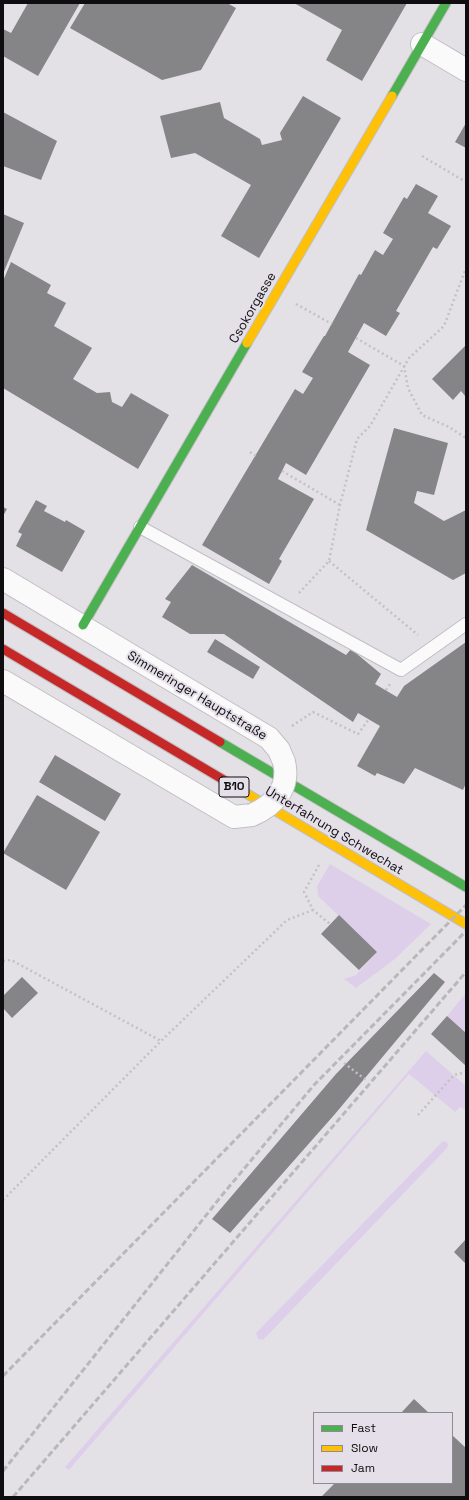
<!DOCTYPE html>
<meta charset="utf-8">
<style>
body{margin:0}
#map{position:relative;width:469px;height:1500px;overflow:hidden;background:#e4e1e6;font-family:"Space Grotesk",sans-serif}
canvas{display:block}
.frame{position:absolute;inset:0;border:4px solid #0f0d10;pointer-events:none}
.legend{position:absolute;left:313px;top:1412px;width:140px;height:72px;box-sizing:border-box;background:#e4dfe8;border:1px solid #8f8b92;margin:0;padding:5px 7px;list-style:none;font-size:12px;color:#0f0d10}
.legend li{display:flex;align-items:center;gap:8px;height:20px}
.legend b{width:20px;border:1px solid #8f8b92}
</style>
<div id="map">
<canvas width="469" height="1500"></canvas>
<div class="frame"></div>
<ul class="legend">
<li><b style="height:5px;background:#4caf50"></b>Fast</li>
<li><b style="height:5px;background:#ffc107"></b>Slow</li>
<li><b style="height:5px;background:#c62828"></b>Jam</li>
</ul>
</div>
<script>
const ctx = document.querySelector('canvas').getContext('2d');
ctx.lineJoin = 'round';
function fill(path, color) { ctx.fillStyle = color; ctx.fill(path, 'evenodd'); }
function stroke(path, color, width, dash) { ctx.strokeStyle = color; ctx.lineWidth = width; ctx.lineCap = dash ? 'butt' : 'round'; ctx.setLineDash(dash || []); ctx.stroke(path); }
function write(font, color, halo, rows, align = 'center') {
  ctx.font = font + ' "Space Grotesk",sans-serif'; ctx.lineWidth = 4; ctx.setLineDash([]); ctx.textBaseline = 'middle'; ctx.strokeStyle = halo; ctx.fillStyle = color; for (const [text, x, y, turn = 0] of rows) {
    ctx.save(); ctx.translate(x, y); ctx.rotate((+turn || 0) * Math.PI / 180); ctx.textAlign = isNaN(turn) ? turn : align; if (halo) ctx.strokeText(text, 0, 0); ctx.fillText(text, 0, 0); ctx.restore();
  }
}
fill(new Path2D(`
 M330,864l101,60 -36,35 -39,29 -12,-9 12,-4 21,-23 -59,-56 -1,-10z
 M466,993v40l-19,-17z
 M426,1051l40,35v24l-6,-3 -5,5 -46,-38 -340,396 -4,-3z
 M443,1141l4,1 1,3 -1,3 -184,192 -5,-1 -2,-6z`), '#ddcfea');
fill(new Path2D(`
 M28,3h52l-42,73 -35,-20v-27l8,4z
 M85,3h142l9,5 -35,62 -39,10 -92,-52z
 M294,3h113l-45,78 -36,-21 16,-30z
 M303,96l38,22 -82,140 -38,-22 30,-51 -56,-32 -24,5 -11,-42 60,-14 4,16 36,21 2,6 20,-5 -2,-7z
 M3,112l54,29 -16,39 -38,-14z
 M466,123v25l-11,-6z
 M416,184l22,12 -10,17 23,13 -14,23 -4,-2 -37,64 4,2 -14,23 -22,-13 -16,29 22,13 -64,110 -20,-12 -8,16 36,20 -35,60 3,2 -13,23 -67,-39 93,-156 8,5 10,-16 -11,-6 22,-36h1l34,-62 2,1 14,-25 8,5 10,-16 -10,-6 21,-36 3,2z
 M3,214l21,9 -21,51z
 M11,262l40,23 -4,8 19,10 -12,23 38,22 -19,31 24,14 13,-1 2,10 10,5 9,-14 38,22 -31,54 -135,-81v-107z
 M466,345v52l-5,-6 -8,9 -21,-21z
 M394,428l54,15 -14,52 -17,-4 -3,12 30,18 22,-11v63l-13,7 -87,-50z
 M36,500l11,6 -3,5 21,11 1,-2 19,11 -23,41 -46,-26 6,-12 -4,-2z
 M3,507l4,2 -4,7z
 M192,565l154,90 5,-6 30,25 -6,10 22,13 7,-11 62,-44v141l-3,7 -48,-22 -11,16 -27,-11 -2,3 -18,-10 23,-40 -22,-13 -5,9 -129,-88h-34l-28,-17 9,-15 -6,-3z
 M215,639l45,28 -7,12 -46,-27z
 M55,755l66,39 -16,27 -66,-39z
 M37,795l63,37 -34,58 -63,-37z
 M339,915l38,37 -18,18 -38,-36z
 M434,973l11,9 -110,132 -105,119 -18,-14 124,-145z
 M22,977l16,16 -26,25 -9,-10v-12z
 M447,1016l19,17v33l-35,-32z
 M466,1239v25l-12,-12z
 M414,1399l15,14h-28z
 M452,1435l14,13v49h-145l14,-14h117z`), '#858487');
const lane = new Path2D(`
 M140,527l261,143 65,-46`);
const street = new Path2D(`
 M422,44l44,26
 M3,579l266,159 10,12 5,12
 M3,681l231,136 18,-2`);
const fast = new Path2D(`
 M392,96l54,-93
 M83,625l164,-282
 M220,742l246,145`);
const slow = new Path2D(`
 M247,343l145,-247
 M239,789l227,135`);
const jam = new Path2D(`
 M3,613l217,129
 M3,649l236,140`);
stroke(lane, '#c1bfc3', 14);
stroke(street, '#c1bfc3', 24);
stroke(fast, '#c1bfc3', 11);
stroke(slow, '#c1bfc3', 11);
stroke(jam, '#c1bfc3', 11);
stroke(new Path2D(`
 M422,156l44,26
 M296,304l36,20
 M356,338l48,28 4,22 14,27 27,12 17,11
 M250,452l6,4
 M282,471l58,34
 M329,561l89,74
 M299,593l30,-32 11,-56 17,-66 13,-13 39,-68 35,-32 22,-58
 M386,690l4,-6
 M292,726l21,-14 45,22 11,-15
 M319,865l-15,27 9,18 17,14
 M3,961l8,-1 150,81
 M344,1063l22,17
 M418,1115l36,-40 12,-3
 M3,1200l158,-159 126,-121 26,-10`), '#c3c1c4', 2.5, [2, 3]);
stroke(lane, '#fbfafb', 12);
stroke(street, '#fbfafb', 22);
stroke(fast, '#4caf50', 9);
stroke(slow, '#ffc107', 9);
stroke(jam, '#c62828', 9);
stroke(new Path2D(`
 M3,1376l463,-471
 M3,1471l220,-277 91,-109 152,-154
 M13,1497l453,-525`), '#b9b7b9', 3, [6, 3]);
const streetBridge = new Path2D(`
 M252,815c23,-10 38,-28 32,-53`);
stroke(streetBridge, '#c1bfc3', 24, []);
stroke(streetBridge, '#fbfafb', 22);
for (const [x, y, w] of [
 [234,787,30]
]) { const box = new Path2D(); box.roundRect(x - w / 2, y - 10, w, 20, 3); ctx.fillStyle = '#e4dfe8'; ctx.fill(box); stroke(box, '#0f0d10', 1); }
write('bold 12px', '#0f0d10', null, [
 ["B10",234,787]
]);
write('13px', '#0f0d10', '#e4dfe8', [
 ["Csokorgasse",253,308,-60],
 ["Simmeringer Hauptstraße",197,696,31],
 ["Unterfahrung Schwechat",334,831,31]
]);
</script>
